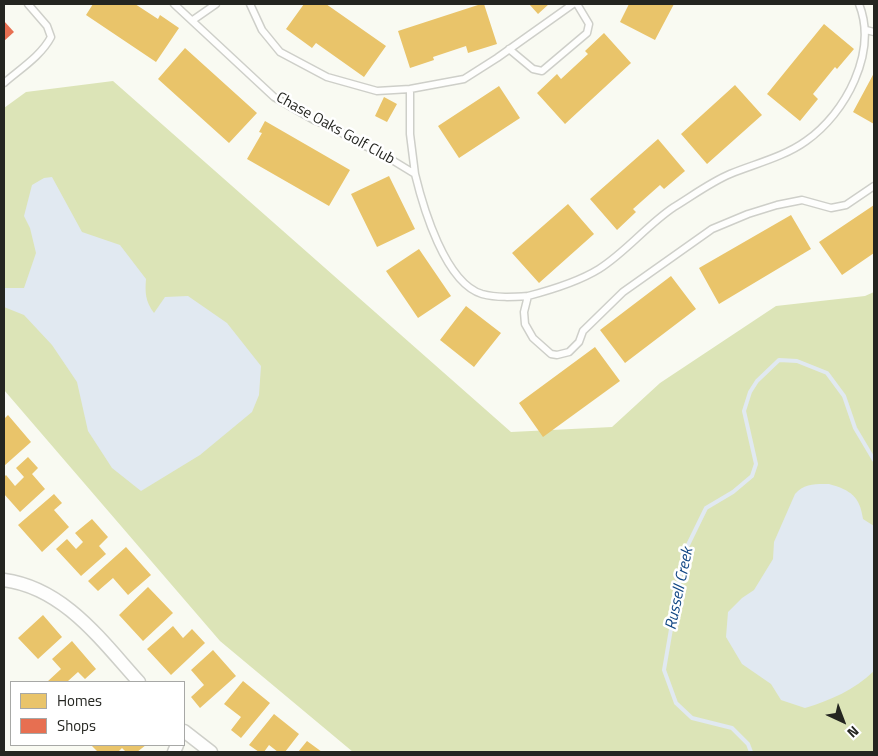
<!DOCTYPE html>
<style>
body{margin:0}
#map{position:relative;width:878px;height:756px;overflow:hidden;background:#f9faf2;font-family:"Titillium Web",sans-serif}
canvas{display:block}
.frame{position:absolute;inset:0;border:5px solid #242520;pointer-events:none}
.legend{position:absolute;left:10px;top:681px;width:175px;height:65px;box-sizing:border-box;background:#fff;border:1px solid #a7a8a6;margin:0;padding:6px 9px;list-style:none;font-size:15px;color:#242520}
.legend li{display:flex;align-items:center;gap:10px;height:25px}
.legend b{width:25px;border:1px solid #a7a8a6}
.north{position:absolute;left:818px;top:696px;width:50px;height:50px;-webkit-text-stroke:4px #fff;paint-order:stroke;rotate:137deg;font-size:14px;font-weight:700;line-height:20px;text-align:center;color:#242520}
.north::after{content:'';display:block;margin:auto;width:18px;height:22px;background:#242520;clip-path:polygon(50% 0,100% 100%,50% 72%,0 100%)}
</style>
<div id="map">
<canvas width="878" height="756"></canvas>
<div class="frame"></div>
<ul class="legend">
<li><b style="height:14px;background:#e9c46a"></b>Homes</li>
<li><b style="height:14px;background:#e76f51"></b>Shops</li>
</ul>
<div class="north">N</div>
</div>
<script>
const ctx = document.querySelector('canvas').getContext('2d');
ctx.lineJoin = 'round';
function fill(path, color) { ctx.fillStyle = color; ctx.fill(path, 'evenodd'); }
function stroke(path, color, width, dash) { ctx.strokeStyle = color; ctx.lineWidth = width; ctx.lineCap = dash ? 'butt' : 'round'; ctx.setLineDash(dash || []); ctx.stroke(path); }
function write(font, color, halo, rows, align = 'center') {
  ctx.font = font + ' "Titillium Web",sans-serif'; ctx.lineWidth = 5; ctx.setLineDash([]); ctx.textBaseline = 'middle'; ctx.strokeStyle = halo; ctx.fillStyle = color; for (const [text, x, y, turn = 0] of rows) {
    ctx.save(); ctx.translate(x, y); ctx.rotate((+turn || 0) * Math.PI / 180); ctx.textAlign = isNaN(turn) ? turn : align; if (halo) ctx.strokeText(text, 0, 0); ctx.fillText(text, 0, 0); ctx.restore();
  }
}
fill(new Path2D(`
 M113,81l398,351 101,-5 48,-44 116,-77 89,-10 9,-4v460h-521l-133,-111 -216,-251v-282l22,-16z`), '#dce4b7');
fill(new Path2D(`
 M52,177l30,55 38,13 26,34c-1,13 -1,22 8,34l11,-16 23,-1 39,27 34,43 -2,29 -7,17 -52,43 -59,36 -29,-23 -24,-37 -11,-49 -25,-37 -28,-30 -20,-8v-19h20l12,-35 -6,-25 -6,-12 8,-31 12,-7z
 M829,484c22,6 31,13 34,35l11,7v145c-20,19 -43,29 -69,37l-24,-8 -10,-16 -29,-20 -16,-27 2,-25 14,-14 12,-8 19,-31 1,-17 21,-48c9,-11 22,-10 34,-10z`), '#e1e9f1');
fill(new Path2D(`
 M93,4h42l23,15 2,-4 19,13 -23,34 -70,-47z
 M304,4h22l60,42 -22,31 -48,-34 -4,5 -26,-19z
 M481,4h3l13,40 -29,9 -2,-7 -33,11 1,3 -24,8 -12,-37z
 M529,4h20l-11,10z
 M629,4h45l-19,36 -35,-18z
 M824,24l30,25 -17,20 -2,-2 -22,27 5,5 -18,22 -33,-27z
 M604,33l27,30 -66,61 -28,-31 20,-19 4,5 27,-25 -3,-3z
 M185,48l72,65 -28,30 -71,-64z
 M874,73v51l-21,-12z
 M735,85l27,30 -55,49 -26,-30z
 M499,86l21,32 -61,40 -21,-32z
 M384,97l13,7 -10,18 -12,-6z
 M265,121l85,49 -21,36 -82,-47 15,-26 -3,-1z
 M658,139l27,32 -21,18 -4,-4 -27,24 3,3 -19,18 -27,-31z
 M389,176l26,53 -38,18 -26,-53z
 M568,204l26,30 -55,49 -27,-30z
 M874,205v48l-32,22 -23,-33z
 M791,215l20,34 -92,55 -20,-36z
 M419,249l32,47 -33,22 -32,-47z
 M671,276l25,33 -71,54 -25,-33z
 M466,306l35,27 -27,34 -34,-27z
 M595,347l25,34 -77,56 -24,-34z
 M8,415l23,27 -27,24v-47z
 M28,457l10,11 -6,6 13,15 -25,23 -16,-18v-17l2,-2 9,11 9,-9 -8,-9z
 M54,494l8,9 -8,7 15,17 -27,25 -24,-27z
 M92,519l16,18 -9,9 7,8 -25,22 -25,-27 11,-10 9,10 7,-7 -8,-9z
 M126,547l25,28 -23,20 -15,-17 -15,13 -10,-10z
 M148,587l25,26 -30,28 -24,-26z
 M43,615l19,22 -24,22 -20,-21z
 M173,626l10,12 9,-9 13,14 -34,32 -24,-26z
 M72,641l24,28 -11,10 -7,-7 -10,9 2,1h-23l14,-13 -9,-10z
 M213,650l23,26 -36,32 -9,-11 13,-12 -13,-15z
 M243,681l27,22 -29,35 -10,-8 10,-13 -17,-13z
 M274,714l25,20 -14,18h-7l-9,-7 -5,7h-5l-10,-7z
 M307,741l15,11h-24z
 M146,745l-9,7h-11l-4,-4 -4,4h-20l-6,-6z`), '#e9c46a');
fill(new Path2D(`
 M4,21l10,11 -10,9z`), '#e76f51');
stroke(new Path2D(`
 M751,752l-3,-8 -16,-16 -40,-10 -16,-15 -12,-33 20,-117 22,-45 27,-16 19,-16 4,-12 -12,-53 6,-19 7,-11 22,-21 18,1 30,12 17,23 11,32 19,32`), '#e1e9f1', 4);
const lane = new Path2D(`
 M174,4l100,93 40,23 20,8 22,14 23,10 36,22c8,33 30,109 67,120 15,4 31,3 46,2
 M250,4l12,26 18,22 47,25 50,14 33,-2 54,-10 33,-21 76,-54
 M859,4c19,48 -13,109 -53,137 -22,16 -52,23 -76,33 -19,8 -38,22 -56,33 -27,18 -48,45 -75,62 -21,13 -48,21 -71,27l-4,16 1,12 8,14 18,16 6,1 12,-3 10,-10 4,-11 40,-39 89,-63 36,-15 29,-9 25,-5 29,8 15,-3 28,-19
 M193,20l23,-16
 M866,30l8,2
 M509,49l24,20 9,2 45,-38 2,-9 -12,-20
 M4,83c16,-14 37,-27 47,-46l-4,-11 -19,-22
 M410,89v45l5,40`);
const street = new Path2D(`
 M4,580c60,8 97,60 135,102
 M184,731l27,21
 M174,752l3,-7`);
stroke(lane, '#cecfc9', 9);
stroke(street, '#cecfc9', 15);
stroke(lane, '#fefefd', 6);
stroke(street, '#fefefd', 12);
write('15px', '#242520', '#fff', [
 ["Chase Oaks Golf Club",335,129,29]
]);
write('italic 16px', '#124885', '#fff', [
 ["Russell Creek",680,589,-78]
]);
</script>
